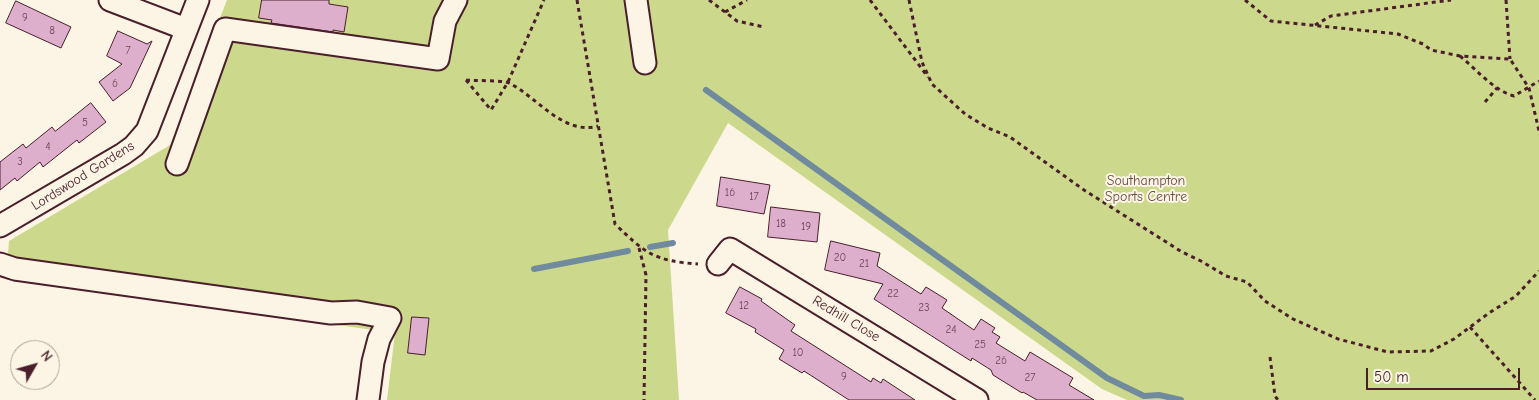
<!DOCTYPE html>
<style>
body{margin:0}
#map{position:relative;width:1539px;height:400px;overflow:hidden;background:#fcf5e5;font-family:"Comic Neue",sans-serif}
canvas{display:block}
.north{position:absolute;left:10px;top:340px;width:50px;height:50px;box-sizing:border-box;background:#fcf5e5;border:1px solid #b59f9b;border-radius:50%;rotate:52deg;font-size:14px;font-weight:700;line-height:20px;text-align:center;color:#4a1f2b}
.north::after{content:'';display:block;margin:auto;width:18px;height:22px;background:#4a1f2b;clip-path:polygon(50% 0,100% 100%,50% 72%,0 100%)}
.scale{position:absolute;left:1366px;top:368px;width:154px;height:22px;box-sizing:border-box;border:2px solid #4a1f2b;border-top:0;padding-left:6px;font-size:15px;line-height:18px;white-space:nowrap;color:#4a1f2b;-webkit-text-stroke:4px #fcf5e5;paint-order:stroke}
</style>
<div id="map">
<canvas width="1539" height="400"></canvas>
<div class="north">N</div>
<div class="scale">50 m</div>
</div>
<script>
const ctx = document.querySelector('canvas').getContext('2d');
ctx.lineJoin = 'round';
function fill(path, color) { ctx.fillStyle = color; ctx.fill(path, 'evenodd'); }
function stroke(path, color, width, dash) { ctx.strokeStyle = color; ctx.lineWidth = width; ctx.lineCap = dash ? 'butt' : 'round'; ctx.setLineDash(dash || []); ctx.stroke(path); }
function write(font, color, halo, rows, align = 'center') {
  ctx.font = font + ' "Comic Neue",sans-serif'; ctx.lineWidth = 4; ctx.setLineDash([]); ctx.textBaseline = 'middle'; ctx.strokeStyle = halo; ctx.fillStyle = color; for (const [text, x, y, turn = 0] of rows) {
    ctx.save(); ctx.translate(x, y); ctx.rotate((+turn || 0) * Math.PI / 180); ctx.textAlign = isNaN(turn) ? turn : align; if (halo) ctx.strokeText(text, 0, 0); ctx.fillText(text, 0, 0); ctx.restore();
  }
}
fill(new Path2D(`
 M227,0h1312v400h-412l-25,-11 -374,-266 -60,107 11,170h-292l8,-67 -389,-54 3,-38 161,-96z`), '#ccd88b');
stroke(new Path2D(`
 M706,90l401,288 37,18 15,-1 22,5
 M650,247l23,-4
 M534,269l94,-18`), '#708a9e', 6);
const building = new Path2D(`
 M262,0h67v4l19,3 -4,25 -11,-2v2l-62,-9 1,-3 -13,-2z
 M16,1l55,26 -10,21 -55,-25z
 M118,31l29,13 5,-3 -22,47 -17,13 -14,-19 23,-18 -15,-8z
 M91,103l15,19 -27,21 -2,-3 -34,27 -3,-5 -23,19 -2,-3 -15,12v-28l23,-18 3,4 26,-21 3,4z
 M721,177l49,8 -6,29 -47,-8z
 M771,207l49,6 -3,29 -49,-5z
 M831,241l49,12 -3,13 44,28 5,-7 21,13 -5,8 32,22 7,-11 14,9 -3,4 8,5 -4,6 29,18 5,-9 43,26 -4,7 25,15h-57l-14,-8 -1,1 -29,-18 -2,-5 -19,-12 -1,3 -19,-12 -78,-50 9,-15 -58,-14z
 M740,287l22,12 -1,2 34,24 -4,6 80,51 2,-4 8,5 2,-4 32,21h-66l-45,-29 -2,2 -23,-14 5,-9 -29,-18 1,-3 -30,-16z
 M412,317l17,1 -4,37 -17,-2z`);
fill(building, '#deaecd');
stroke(building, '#4a1f2b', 1);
const minor = new Path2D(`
 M110,0l76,29
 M636,0l9,63
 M177,164l48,-135 213,30 7,-38 11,-21
 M0,226l123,-72 11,-8 13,-15 51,-131
 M0,264l15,5 316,44 26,-1 33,6 -11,21 -6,23 -5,38
 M718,264l12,-15 247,151`);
stroke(minor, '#4a1f2b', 25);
stroke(new Path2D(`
 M577,0l38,224c30,29 39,37 83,40
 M709,0l28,21 27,6
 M870,0l58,77
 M909,0l13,62 10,22 33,30 23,14 22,9 74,53 98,62 19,9 25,15 21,6 18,19 28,18 45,20 50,13 43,-1 23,-12 35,-26 27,-17 23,-25
 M1245,0l26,21 127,13 25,10 8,6 29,6 50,3 19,29 10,43
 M1506,0l4,59
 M725,12l22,-12
 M1315,25l16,-9 120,-16
 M1460,56c17,14 33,34 54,40l25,-15
 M466,80l25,30 17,-28 36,-82
 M466,80c9,1 37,0 43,3 28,14 55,53 89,43
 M1485,102l12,-14
 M639,248l7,27 -2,125
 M1470,327l65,73
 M1270,357l5,39 3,4`), '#4a1f2b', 3, [4, 4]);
stroke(minor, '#fcf5e5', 21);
write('11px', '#6f4354', null, [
 ["9",25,18],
 ["8",52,31],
 ["7",128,51],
 ["6",115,84],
 ["5",85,123],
 ["4",48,147],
 ["3",20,162],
 ["16",730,193],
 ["17",754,197],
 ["18",781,224],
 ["19",806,227],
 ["20",840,258],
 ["21",864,264],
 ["22",893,294],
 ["12",744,306],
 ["23",924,308],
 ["24",951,330],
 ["25",980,345],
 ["10",798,353],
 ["26",1001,361],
 ["9",844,377],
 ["27",1030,378]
]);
write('14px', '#4a1f2b', '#fcf5e5', [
 ["Lordswood Gardens",83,176,-32],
 ["Redhill Close",846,319,31]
]);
write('14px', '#6a4d43', '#fcf5e5', [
 ["Southampton",1146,181],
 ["Sports Centre",1146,197]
]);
</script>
